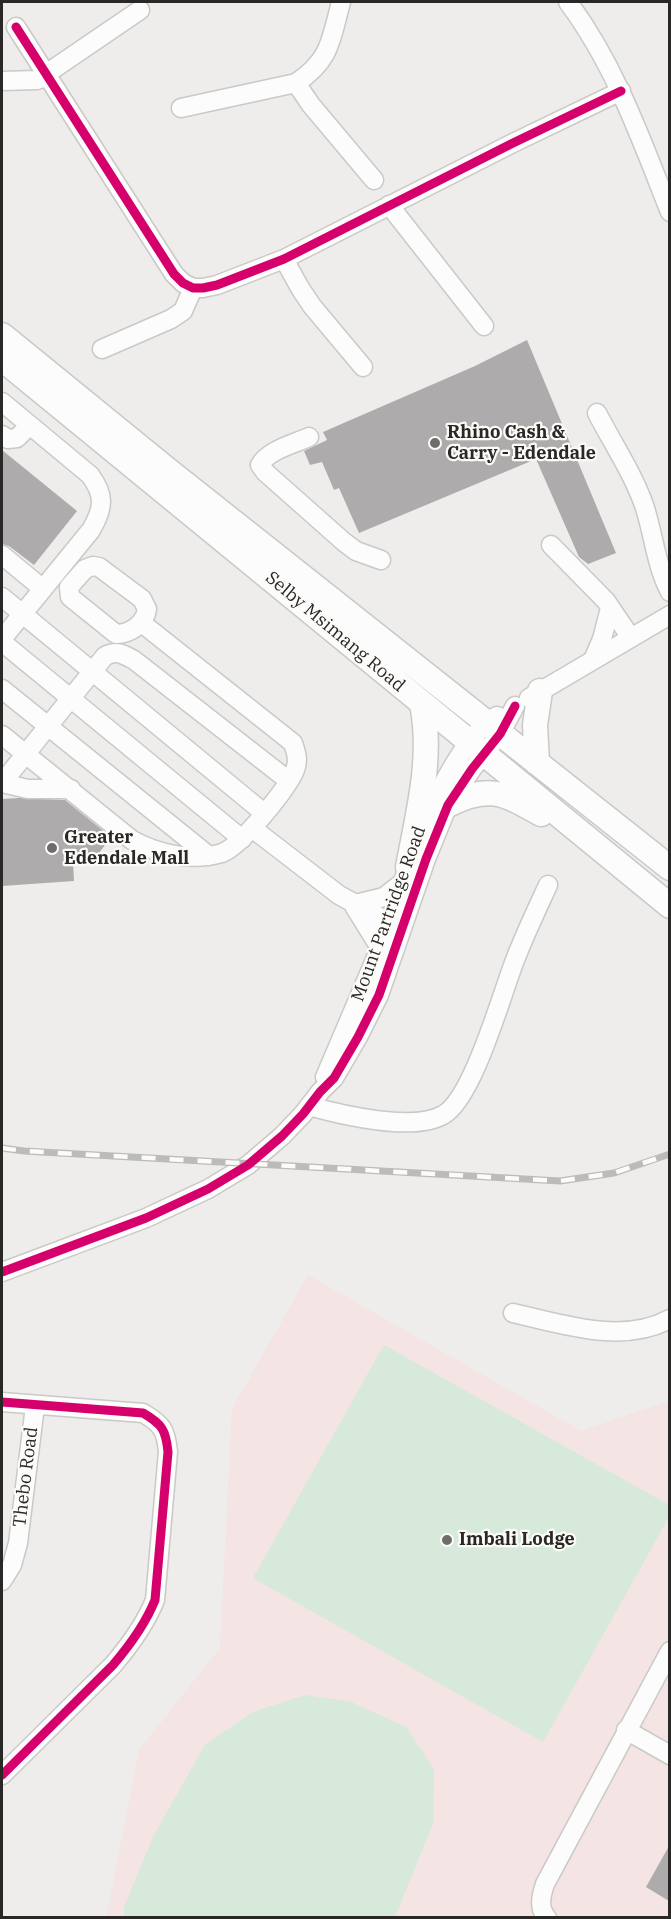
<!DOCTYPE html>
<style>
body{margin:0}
#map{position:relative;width:671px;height:1919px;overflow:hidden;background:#eeedeb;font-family:"IBM Plex Serif",serif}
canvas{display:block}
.frame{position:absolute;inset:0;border:3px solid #292827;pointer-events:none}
</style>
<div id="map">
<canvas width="671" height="1919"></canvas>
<div class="frame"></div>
</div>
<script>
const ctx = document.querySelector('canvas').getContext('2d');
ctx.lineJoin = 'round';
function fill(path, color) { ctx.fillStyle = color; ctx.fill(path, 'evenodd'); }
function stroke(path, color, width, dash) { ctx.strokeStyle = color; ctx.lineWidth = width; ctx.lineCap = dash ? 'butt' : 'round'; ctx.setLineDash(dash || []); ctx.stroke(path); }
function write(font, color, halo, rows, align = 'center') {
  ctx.font = font + ' "IBM Plex Serif",serif'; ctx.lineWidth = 4.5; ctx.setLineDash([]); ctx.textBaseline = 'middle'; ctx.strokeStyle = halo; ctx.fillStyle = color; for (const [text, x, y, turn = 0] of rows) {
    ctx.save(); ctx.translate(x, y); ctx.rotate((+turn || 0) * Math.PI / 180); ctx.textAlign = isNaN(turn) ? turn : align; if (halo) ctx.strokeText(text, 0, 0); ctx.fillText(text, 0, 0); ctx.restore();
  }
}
fill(new Path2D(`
 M308,1275l273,156 88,-30v516l-563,1 33,-168 81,-102 12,-239z`), '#f4e4e3');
fill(new Path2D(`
 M384,1345l285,160v12l-126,225 -290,-164z
 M305,1695l46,7 55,25 28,42 -1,54 -38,94h-271v-10l30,-72 51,-90 48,-33z`), '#d6e9db');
fill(new Path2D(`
 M527,340l89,213 -28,11 -9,-7 -43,-98 -177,74 -20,-45 -5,2 -12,-28 -12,3 -6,-14 23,-11 -4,-8 152,-66z
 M2,450l75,61 -43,54 -25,-19 -7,-2z
 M19,798l46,2 46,37 -18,24 -20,2 1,18 -72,5v-87z
 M669,1846v55l-23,-14z`), '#adabab');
const minor = new Path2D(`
 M568,2c47,63 73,137 102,210
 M16,27l158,247 9,9 10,5h10l14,-3 67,-26 229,-116 108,-52
 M46,74l94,-64
 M2,81l35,-1 11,-4
 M296,83l15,22 63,75
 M181,108l115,-25c35,-23 35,-44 45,-81
 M389,205l95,121
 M284,259l16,29 12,18 51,61
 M102,349l69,-30 12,-8 10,-23
 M2,402l88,73c15,20 14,33 1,55l-89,109
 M597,413c16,31 37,62 48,95 9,29 11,57 25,84
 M2,435l6,4 9,-1 12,-12
 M309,437c-15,7 -41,13 -49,28l5,7 79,70 12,9 25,9
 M551,545l55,56 25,37
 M2,555l41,34
 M93,566l6,1 43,32 5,10c-2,15 -17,25 -31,25l-46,-37 -1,-10 16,-18z
 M2,597l262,216
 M2,642l240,197
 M593,660l9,-21 8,-31
 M2,689l207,167
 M529,698l141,-83
 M2,735l130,105c26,14 60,22 90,13 19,-7 65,-64 73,-83 4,-10 1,-18 -2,-27l-145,-115
 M2,783l103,-127c12,-6 18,-2 29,4l155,121
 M2,783l26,6h43
 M423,826c14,-32 43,-93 74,-110
 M252,828l87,67 51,28 9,4
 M355,904l29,-7 19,-15
 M354,906l26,42
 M325,1077l61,-143 26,-80
 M309,1106c33,9 104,26 134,9 30,-16 59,-122 72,-155 10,-26 22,-51 33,-75
 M2,1272l144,-54 62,-29 40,-24 34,-29 21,-22 17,-22 14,-14 24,-41 21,-42 47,-136 22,-54 24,-36 28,-35 15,-28
 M513,1313c50,11 109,32 157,6
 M2,1402l141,11c19,11 23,17 25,39l-13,148c-10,25 -25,45 -42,65l-111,110
 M2,1581l10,-16 6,-22 17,-137
 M626,1730l44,25
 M547,1918c-9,-10 -6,-22 -2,-34l125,-233`);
const major = new Path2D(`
 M2,335l167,136 501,397
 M2,359l668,547
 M537,763l-2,-38 5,-34
 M448,805c40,-21 56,-12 93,9
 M408,867c10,-54 25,-109 14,-163`);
stroke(minor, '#c9c9c7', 21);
stroke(major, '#c9c9c7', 27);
stroke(minor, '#fcfcfc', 18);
stroke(major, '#fcfcfc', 24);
const rail = new Path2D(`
 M2,1148l22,3 536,30 54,-8 56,-19`);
stroke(rail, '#bcbbbb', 7);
stroke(rail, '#fcfbf7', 4.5, [14]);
stroke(new Path2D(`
 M16,27l158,247 9,9 10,5h10l14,-3 67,-26 229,-116 108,-52
 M2,1272l144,-54 62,-29 40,-24 34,-29 21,-22 17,-22 14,-14 24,-41 21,-42 47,-136 22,-54 24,-36 28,-35 15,-28
 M2,1402l141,11c19,11 23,17 25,39l-13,148c-10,25 -25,45 -42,65l-111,110`), '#d6006c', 9);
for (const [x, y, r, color] of [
 [435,443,6,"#6e6d6c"],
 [52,848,6,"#6e6d6c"],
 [447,1540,6,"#6e6d6c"]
]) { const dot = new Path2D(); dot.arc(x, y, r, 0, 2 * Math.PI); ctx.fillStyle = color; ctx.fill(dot); stroke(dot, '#fcfbf7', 2); }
write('bold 18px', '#292827', '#fcfbf7', [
 ["Rhino Cash &",447,433],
 ["Carry - Edendale",447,454],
 ["Greater",64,838],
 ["Edendale Mall",64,859],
 ["Imbali Lodge",459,1540]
], 'left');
write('18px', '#292827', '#fcfbf7', [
 ["Selby Msimang Road",335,632,40],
 ["Mount Partridge Road",389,914,-70],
 ["Thebo Road",26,1477,-83]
]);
</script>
